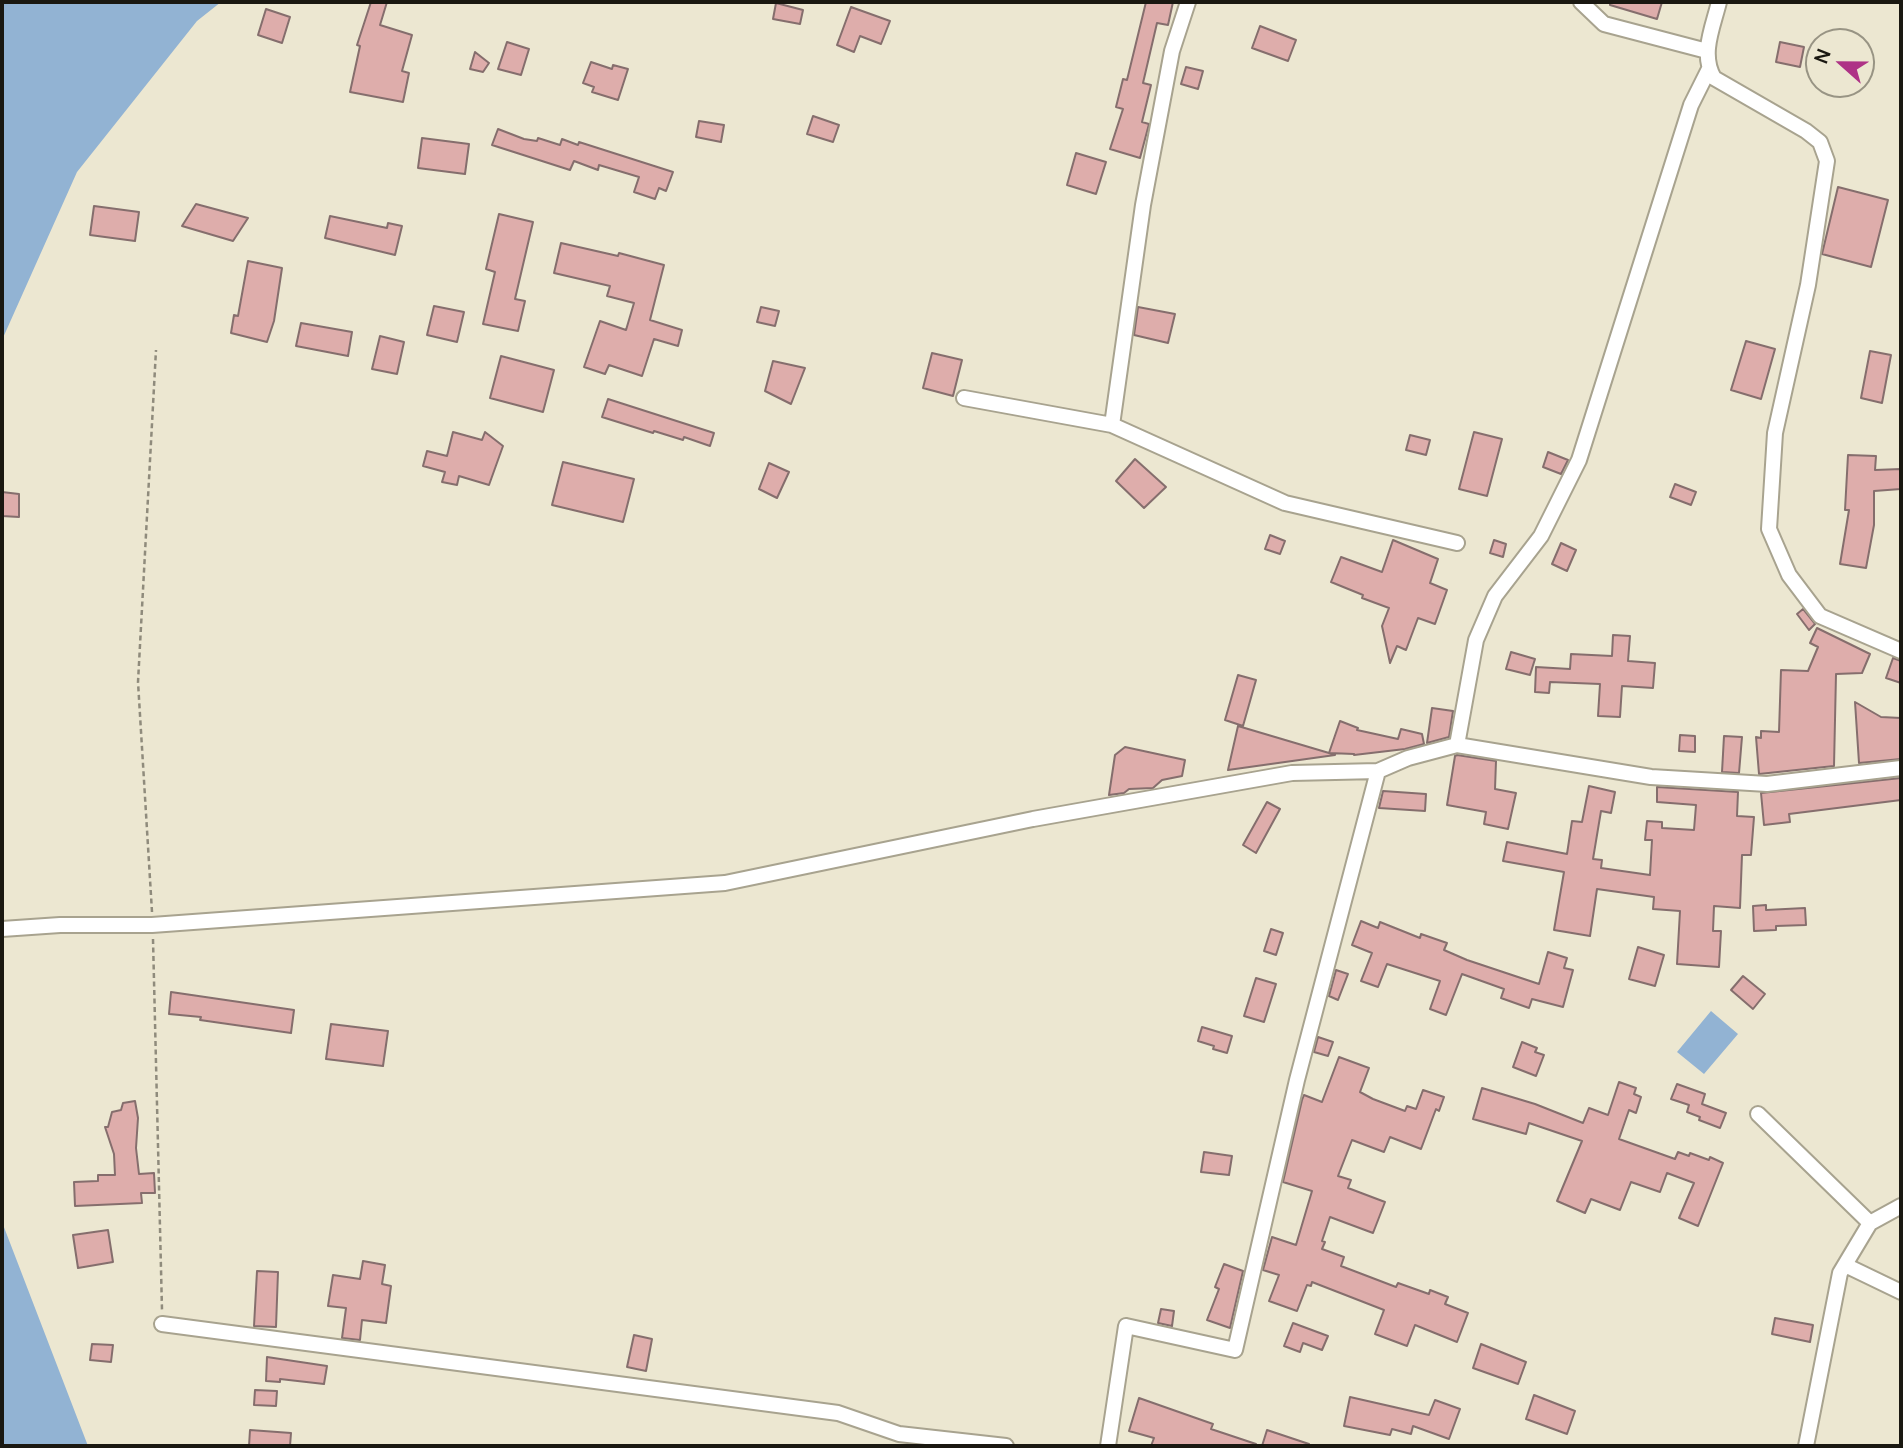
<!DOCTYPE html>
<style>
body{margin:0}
#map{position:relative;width:1903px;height:1448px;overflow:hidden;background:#ece7d1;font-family:Manrope,sans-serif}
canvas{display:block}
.frame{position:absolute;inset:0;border:4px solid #1a1811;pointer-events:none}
.north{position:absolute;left:1805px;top:28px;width:70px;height:70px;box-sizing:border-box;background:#ece7d1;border:2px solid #989484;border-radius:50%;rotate:291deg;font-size:19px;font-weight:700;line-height:28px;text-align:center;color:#1a1811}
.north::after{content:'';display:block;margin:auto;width:24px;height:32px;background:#ae3386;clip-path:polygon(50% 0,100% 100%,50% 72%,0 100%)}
</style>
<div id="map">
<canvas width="1903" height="1448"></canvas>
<div class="frame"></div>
<div class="north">N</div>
</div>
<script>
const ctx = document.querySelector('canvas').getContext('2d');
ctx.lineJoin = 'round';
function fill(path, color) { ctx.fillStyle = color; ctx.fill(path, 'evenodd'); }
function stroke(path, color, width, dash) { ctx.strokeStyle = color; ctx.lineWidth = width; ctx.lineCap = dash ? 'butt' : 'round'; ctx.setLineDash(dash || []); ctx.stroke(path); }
fill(new Path2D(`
 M2,2h219l-24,19 -120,151 -75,168z
 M1711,1011l27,23 -34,40 -27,-22z
 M2,1222l86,224h-86z`), '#92b3d3');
const building = new Path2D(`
 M371,2h16l-7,23 32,10 -10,36 7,2 -6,29 -53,-10 10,-46 -3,-1z
 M1146,2h27l-5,23 -11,-2 -14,60 8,2 -9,37 7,2 -9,34 -30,-9 13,-40 -7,-2 7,-28 4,1z
 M1610,2h52l-5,17 -47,-14z
 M776,3l27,7 -3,14 -27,-5z
 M851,7l39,14 -9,23 -21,-8 -6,16 -17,-7z
 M266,9l24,8 -8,26 -24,-8z
 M1260,26l36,14 -8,21 -36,-13z
 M507,42l22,7 -8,26 -23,-6z
 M1780,42l24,5 -4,20 -24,-5z
 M475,52l14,11 -6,9 -13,-3z
 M591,62l21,7 1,-4 15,4 -10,31 -26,-8 2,-5 -11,-4z
 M1186,67l17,4 -5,18 -17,-5z
 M813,116l26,9 -6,17 -26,-8z
 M699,121l25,4 -3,17 -25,-5z
 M498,129l26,10 13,2 1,-3 22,7 2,-6 16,6 1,-3 94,30 -7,19 -7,-3 -4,11 -21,-7 5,-15 -40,-12 -1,5 -24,-9 -4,9 -78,-25z
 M422,138l47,6 -4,30 -47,-6z
 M1076,153l30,9 -10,32 -29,-9z
 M1838,187l50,13 -17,67 -49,-13z
 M196,204l52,14 -15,23 -51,-15z
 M94,206l45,6 -4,29 -45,-6z
 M499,214l34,8 -18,77 10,2 -7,30 -35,-7 12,-52 -9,-3z
 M330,216l57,12 1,-5 14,3 -7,29 -70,-17z
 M561,243l57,13 1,-3 45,12 -14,55 32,10 -4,16 -24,-7 -12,37 -33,-11 -4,9 -21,-7 16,-46 26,9 8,-27 -27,-7 3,-10 -56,-13z
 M248,261l34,7 -8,53 -7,21 -36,-9 3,-18 4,1z
 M434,306l30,6 -7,30 -30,-7z
 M761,307l18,4 -4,15 -18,-4z
 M1138,307l37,7 -7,29 -34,-8z
 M301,323l51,9 -4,24 -52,-10z
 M380,336l24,6 -7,32 -25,-5z
 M1746,341l29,8 -14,50 -30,-9z
 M1870,351l21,4 -9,48 -21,-5z
 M932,353l30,7 -9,36 -30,-8z
 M501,356l53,14 -11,42 -53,-14z
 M773,361l32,7 -14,36 -26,-13z
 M608,399l106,34 -4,13 -26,-9 -1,3 -29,-9 -1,2 -51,-16z
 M453,432l29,8 3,-8 18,14 -14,39 -30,-9 -2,9 -15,-3 3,-10 -22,-6 4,-15 20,5z
 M1474,432l28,7 -15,57 -28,-7z
 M1410,435l20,5 -4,15 -20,-5z
 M1548,452l20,8 -7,14 -18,-7z
 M1848,455l28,1 -1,14 26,-1v20l-27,2v34l-8,43 -26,-4 9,-54h-4z
 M1135,459l31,28 -22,21 -28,-27z
 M563,462l71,17 -11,43 -71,-17z
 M769,463l20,9 -12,26 -18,-9z
 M1675,484l21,8 -5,13 -21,-8z
 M2,492l17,2v23l-17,-1z
 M1270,535l15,6 -5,13 -15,-5z
 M1393,540l45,19 -8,24 17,7 -12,34 -17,-6 -12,32 -9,-4 -7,17 -8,-37 7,-18 -27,-10 1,-3 -32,-13 10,-25 41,15z
 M1494,540l12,4 -3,13 -13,-4z
 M1561,543l15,7 -9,21 -15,-7z
 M1803,609l12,15 -6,6 -12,-16z
 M1817,628l53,26 -8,19 -26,1 -2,92 -75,8 -3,-37 5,1v-7l18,1 2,-62 27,1 10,-24 -8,-4z
 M1613,635l17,1 -2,25 27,2 -2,25 -31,-2 -2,31 -22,-1 2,-32 -50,-2 -1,11 -14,-1 1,-25 34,2 1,-15 41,2z
 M1511,652l24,7 -5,16 -24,-6z
 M1893,658l8,3v22l-15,-5z
 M1238,675l18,5 -13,46 -18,-6z
 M1855,702l26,15 20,1v41l-42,4z
 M1432,708l21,3 -4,26 -22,6z
 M1340,721l18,7 -1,2 41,9 3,-10 21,5 2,10 -19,5 -51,6v-1l-25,-1 6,2 -107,15 10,-44 91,27z
 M1680,735l15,1v16l-16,-1z
 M1724,736l18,1 -3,36 -17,-1z
 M1125,747l60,13 -3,16 -20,4 -9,8 -24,1 -5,4 -15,2 6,-40z
 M1457,755l39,6 -1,28 21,4 -8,36 -24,-5 2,-12 -39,-7 8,-49z
 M1901,778v22l-112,14 1,8 -26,3 -3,-32z
 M1589,786l26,6 -4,21 -10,-2 -8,48 9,1 -1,8 49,7 2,-35h-7l2,-19 15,1v6l32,2 2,-25 -39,-3v-15l81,5 -1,24 17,1 -3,38h-9l-2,53 -26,-2 -1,25h8l-2,36 -42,-3 3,-53 -27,-2 1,-12 -57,-8 -7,47 -36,-6 10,-58 -61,-11 4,-19 60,12 5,-33 10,1z
 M1383,791l43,3 -1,17 -46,-3z
 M1267,802l13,7 -24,44 -13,-8z
 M1766,905v5l39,-2 1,17 -30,1v4l-22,1 -1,-25z
 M1361,921l17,7 2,-6 40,16 1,-4 26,9 -3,7 23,10 72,24 9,-32 19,6 -3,10 9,2 -10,37 -31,-8 -3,9 -28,-10 3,-9 -42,-15 -16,41 -16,-6 10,-28 -53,-17 -9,23 -17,-6 11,-28 -20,-8z
 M1271,929l12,4 -7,22 -12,-4z
 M1638,947l26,8 -9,31 -26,-7z
 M1336,970l12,4 -10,26 -9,-4z
 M1743,976l22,18 -12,15 -22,-19z
 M1256,978l20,6 -12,38 -20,-6z
 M171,992l123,18 -3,23 -91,-13 1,-3 -32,-3z
 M331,1024l57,7 -5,35 -57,-7z
 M1202,1027l30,9 -5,17 -14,-4 1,-3 -16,-5z
 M1318,1037l15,5 -5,14 -14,-4z
 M1522,1042l15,6 -2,4 9,3 -8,21 -23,-9z
 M1339,1057l30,11 -9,24 13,7 32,12 2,-5 9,3 7,-19 21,7 -5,14 -3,-2 -15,40 -31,-12 -6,15 -32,-12 -14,36 13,4 -3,8 37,14 -12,31 -43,-16 -8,24 3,1 -3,7 22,8 -3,9 55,21 2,-4 31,11 1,-4 18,7 -3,7 23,9 -11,29 -42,-17 -8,21 -32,-12 9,-24 -72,-28 -1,4 -4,-1 -10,26 -28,-10 10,-26 -16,-5 9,-33 24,8 16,-54 -29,-9 19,-82 2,-5 18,7z
 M1619,1082l17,6 -2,6 7,3 -5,16 -7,-3 -10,29 56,20 3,-7 11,4 1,-3 19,7 1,-3 13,6 -25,63 -19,-8 15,-35 -27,-10 -7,19 -29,-10 -11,28 -29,-11 -6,14 -28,-12 25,-60 -53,-18 -3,11 -53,-15 9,-31 53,16 48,19 6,-15 19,7z
 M1677,1084l28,10 -3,10 24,9 -6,15 -21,-8 1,-3 -13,-5 2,-7 -18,-6z
 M135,1101l3,17 -2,30 3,26 15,-1 1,20h-14l1,10 -67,3 -1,-24 24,-1v-6h17l-1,-21 -9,-27h3l4,-15 9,-2 2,-7z
 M1204,1152l28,4 -3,19 -28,-3z
 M108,1230l5,32 -35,6 -5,-33z
 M363,1261l22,4 -3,19 9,2 -5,37 -24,-3 -2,20 -18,-2 4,-30 -18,-2 5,-31 27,4z
 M1224,1264l19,7 -13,57 -23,-8 12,-31 -4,-2z
 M257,1271l21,1 -2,55 -22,-1z
 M1161,1309l13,2 -2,15 -14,-3z
 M1775,1318l38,7 -3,17 -38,-8z
 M1293,1323l35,13 -6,14 -19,-7 -3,9 -16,-6z
 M634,1335l18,4 -6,32 -19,-4z
 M92,1344l21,1 -2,17 -21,-2z
 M1481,1344l45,18 -8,22 -45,-16z
 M267,1357l60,9 -3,18 -44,-5v3l-14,-1z
 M255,1390l22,1 -1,15 -22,-1z
 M1534,1395l41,16 -8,23 -41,-15z
 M1350,1397l79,18 6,-15 25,9 -11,30 -36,-13 -2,8 -19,-5 -2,6 -46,-9z
 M1139,1398l74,26 -2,5 45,15 -1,2h-104l3,-8 -25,-7z
 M250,1430l41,3 -1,13h-41z
 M1267,1430l42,14v2h-47z`);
fill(building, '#deadab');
stroke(building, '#856e6d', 2);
const street = new Path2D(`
 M1581,2l23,22 103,27
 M1719,2c-6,25 -19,52 -5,76l92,53 14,11 7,19 -19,124 -33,148 -6,96 20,46 31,41 81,35
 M964,398l148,27 173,78 172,40
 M1112,425l31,-220 29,-154 16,-49
 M1457,745l19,-105 19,-44 46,-60 38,-76 112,-355 18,-36
 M2,929l58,-4h92l573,-42 308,-64 259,-46 86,-2 30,-13 49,-13 194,32 116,7 134,-16
 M1758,1114l112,109
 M1845,1265l56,27
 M162,1324l676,89 61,21 107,12
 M1108,1446l18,-120 109,24 62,-270 81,-309
 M1806,1446l34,-173 30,-50 31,-17`);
stroke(street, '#a8a38f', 18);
stroke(new Path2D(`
 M152,912l-14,-230 18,-332
 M153,939l9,371`), '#8f8b7c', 2.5, [5, 3.5]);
stroke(street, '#fff', 14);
</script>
